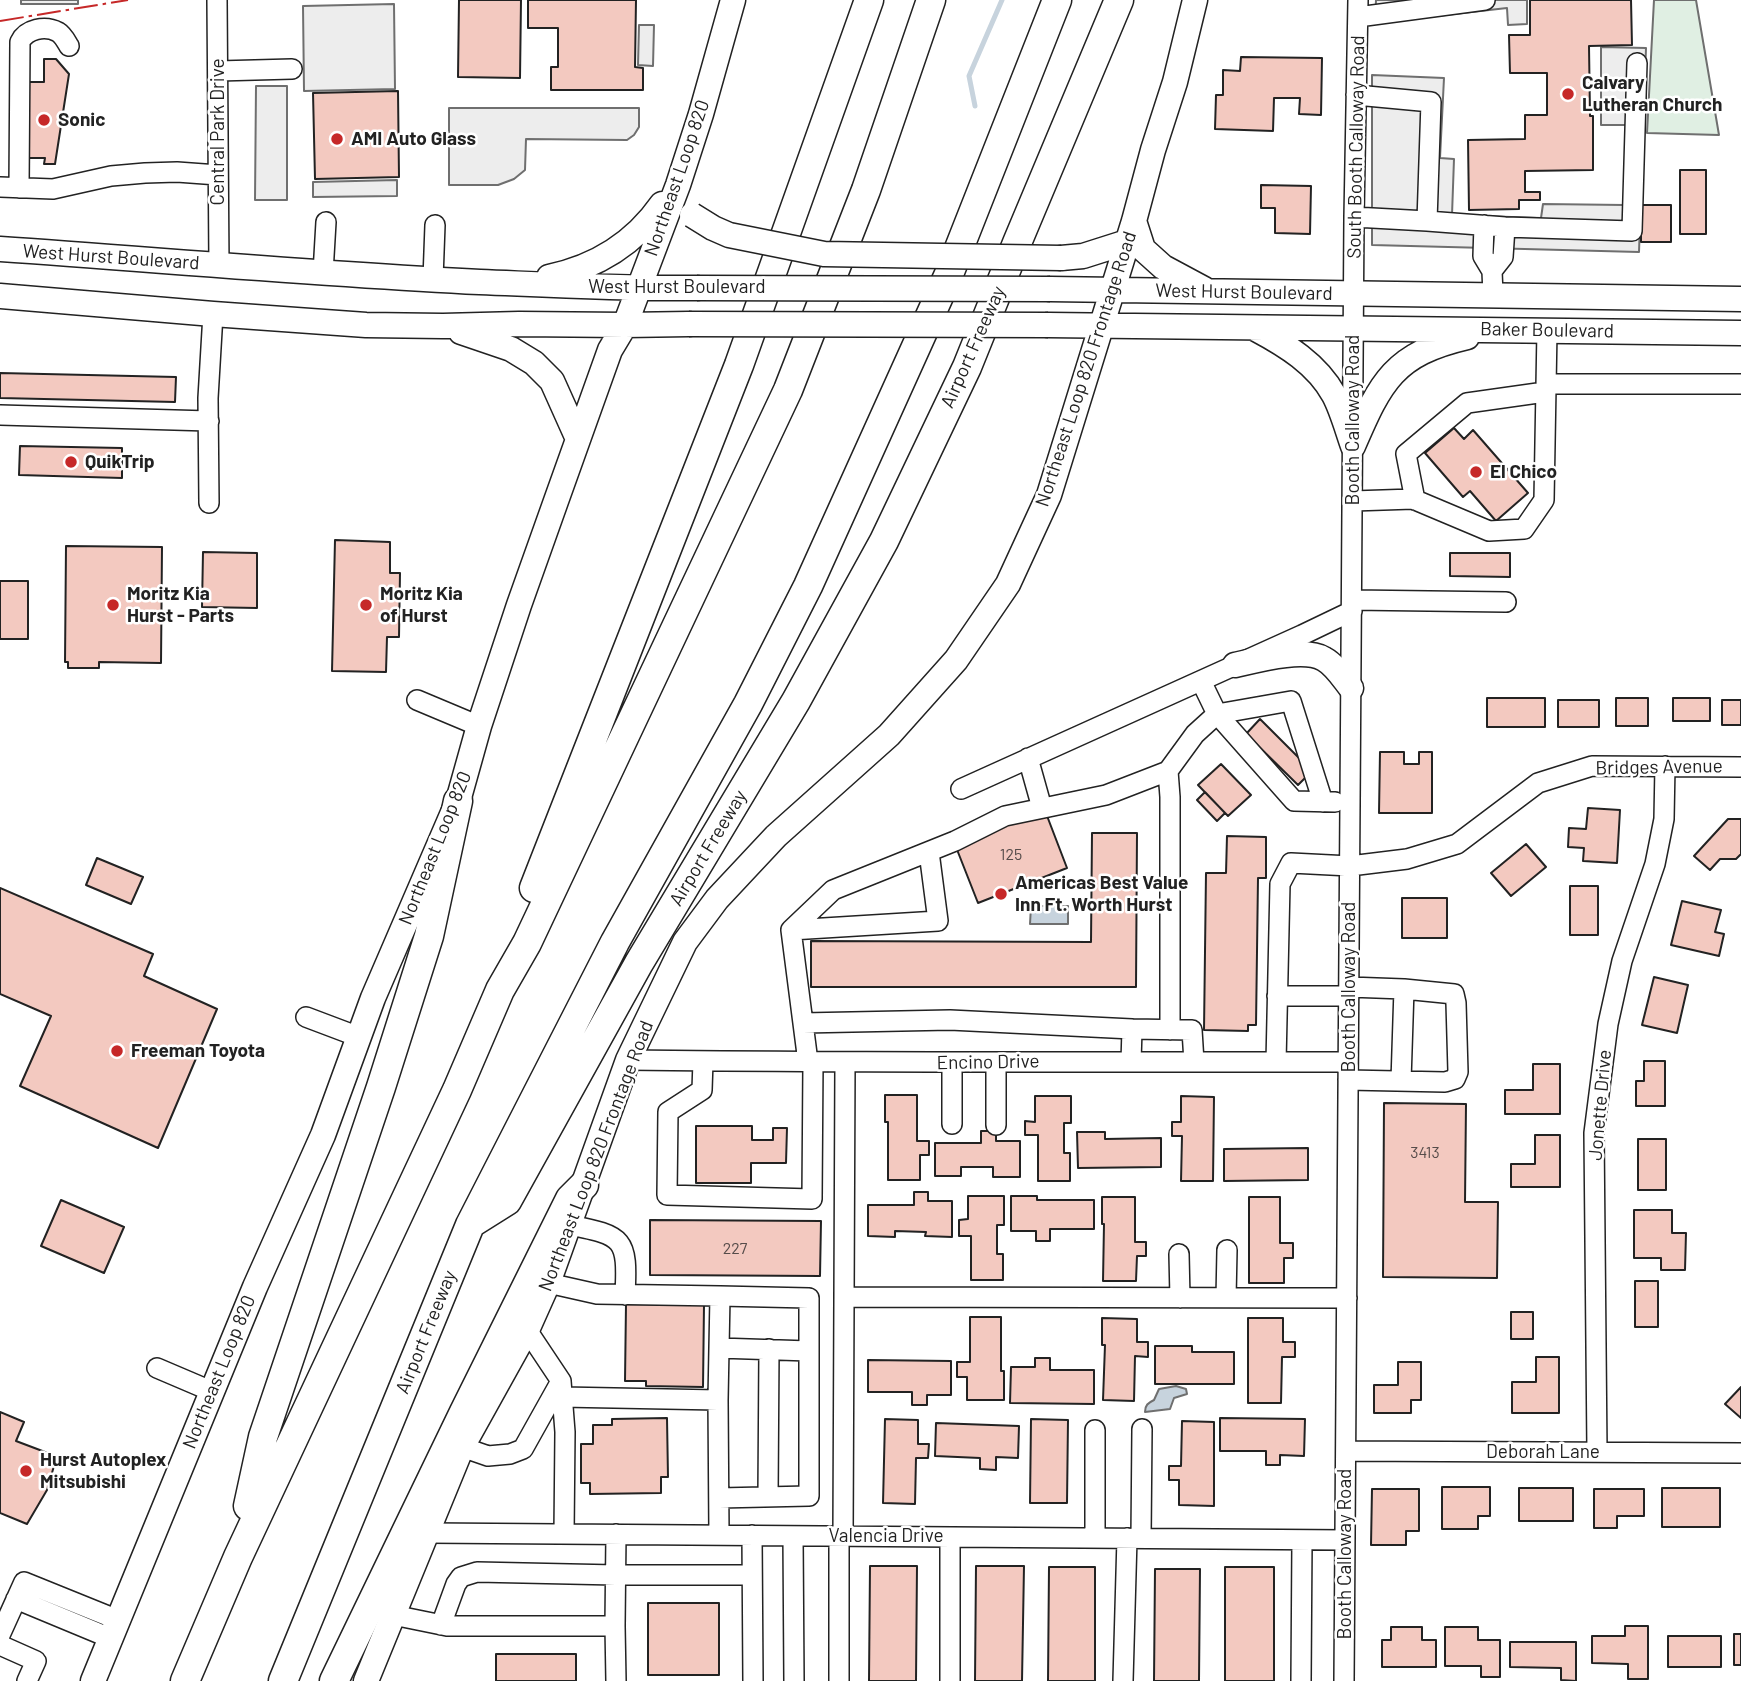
<!DOCTYPE html>
<style>
body{margin:0}
canvas{display:block;background:#fff}
</style>
<canvas width="1741" height="1681"></canvas>
<script>
const ctx = document.querySelector('canvas').getContext('2d');
ctx.lineJoin = 'round';
function fill(path, color) { ctx.fillStyle = color; ctx.fill(path, 'evenodd'); }
function stroke(path, color, width, dash) { ctx.strokeStyle = color; ctx.lineWidth = width; ctx.lineCap = dash ? 'butt' : 'round'; ctx.setLineDash(dash || []); ctx.stroke(path); }
function write(font, color, halo, rows, align = 'center') {
  ctx.font = font + ' Barlow,sans-serif'; ctx.lineWidth = 5; ctx.setLineDash([]); ctx.textBaseline = 'middle'; ctx.strokeStyle = halo; ctx.fillStyle = color; for (const [text, x, y, turn = 0] of rows) {
    ctx.save(); ctx.translate(x, y); ctx.rotate((+turn || 0) * Math.PI / 180); ctx.textAlign = isNaN(turn) ? turn : align; if (halo) ctx.strokeText(text, 0, 0); ctx.fillText(text, 0, 0); ctx.restore();
  }
}
const green = new Path2D(`
 M1654,0h42l23,135 -72,-2z`);
fill(green, '#e0efe3');
stroke(green, '#6f6f6f', 2);
const parking = new Path2D(`
 M21,0h57v4h-57z
 M1376,0h151v24l-19,1 -1,-17 -132,15z
 M394,4l1,85 -91,2 -1,-85z
 M639,25h15l-1,41 -15,-1z
 M1601,47l45,1 -7,204 -267,-7v-170l72,3 -4,80 14,1 -2,56 89,3 2,-14 81,1 3,-80h-26z
 M256,86h31v114h-32z
 M449,108h190v19l-5,8 -7,5 -101,-1 -1,31 -11,9 -16,6h-49z
 M397,180v16l-84,1v-15z`);
fill(parking, '#ededed');
stroke(parking, '#6f6f6f', 2);
const water = new Path2D(`
 M1031,906h37v18h-38z
 M1176,1386l10,3 1,5 -13,4 -4,11 -25,3c0,-7 3,-9 9,-12l5,-11z`);
fill(water, '#c7d3dd');
stroke(water, '#6f6f6f', 2);
stroke(new Path2D(`
 M975,106l-6,-30 33,-76`), '#c7d3dd', 5);
const building = new Path2D(`
 M459,0h62l-1,78 -62,-1z
 M528,0h108l-1,67 8,1v22h-92v-23h7v-39h-30z
 M1530,0h101l1,45 -43,1 1,70h3v54l-68,1v21h15v8h-21v9l-50,1 -1,-70 57,-1v-24h22v-42h-37l-1,-38h21z
 M1241,57l81,1 -1,57 -22,-1 1,-16h-26l-1,33 -58,-2 1,-34h7v-25l17,1z
 M44,59h12l13,15 -14,90h-11l1,-6h-20v-76h19z
 M398,91l1,86 -84,2 -2,-86z
 M1680,170h26v64h-26z
 M1261,185l50,1 -1,48 -35,-1v-25h-14z
 M1641,205h30v37h-30z
 M0,373l176,4 -1,25 -175,-4z
 M1454,428l10,11 9,-9 55,63 -32,28 -26,-30 -7,6 -38,-44z
 M20,446l102,2v30l-103,-3z
 M335,540l55,2v31h10l-1,64h-12l-1,35 -54,-1z
 M66,546l96,1 -1,116 -62,-1v6h-31v-6h-3z
 M203,552l54,1v55l-55,-1z
 M1450,553h60v24l-60,-1z
 M0,581h28v58h-28z
 M1487,698h58v29h-58z
 M1616,698h32v28h-32z
 M1673,698h37v23h-37z
 M1558,700h41v27h-41z
 M1722,700h19v25h-19z
 M1260,719l52,52 -14,14 -52,-51z
 M1380,752h24v12h15v-12h13v61h-53z
 M1221,764l30,31 -23,21 -30,-31z
 M1205,792l20,21 -8,8 -20,-21z
 M1044,808l23,60 -89,35 -24,-61z
 M1588,808l32,2 -3,53 -34,-2 1,-13 -16,-1 1,-19 17,1z
 M1728,819h13v35l-5,5h-16l-10,11 -16,-14z
 M1092,833h45l-1,154h-325v-46l280,1z
 M1227,836l39,1v41h-8l-2,147h-8v6l-44,-1 2,-157h20z
 M1526,844l20,23 -35,29 -20,-23z
 M97,858l46,19 -12,27 -45,-19z
 M1570,886h28v49h-28z
 M0,888l153,66 -9,22 73,33 -59,139 -138,-62 31,-70 -51,-22z
 M1402,898h45v40h-45z
 M1682,901l39,9 -6,22 9,2 -5,22 -48,-11z
 M1654,977l34,8 -11,48 -35,-8z
 M1644,1061h21v45h-29v-25h8z
 M1533,1064h27v50h-55v-24h28z
 M885,1095h32v46h12v14h-9v25h-32v-58h-3z
 M1035,1096h36v27h-7v30h6v28h-32v-46h-13v-14l10,1z
 M1181,1096l33,1 -1,84h-32l1,-45h-10v-14h9z
 M1384,1103l82,1 -1,98h33l-1,76 -114,-1z
 M696,1126h56v14h21v-12h14l-1,35h-35v20h-55z
 M981,1131h15v10h24v36h-27v-10h-32v9h-26v-33h46z
 M1077,1132h28v7l56,-1v29l-83,1z
 M1535,1135h25v52h-49v-23h24z
 M1638,1139h28v51h-28z
 M1308,1148v32l-84,1v-32z
 M914,1192h14v9h24v36l-27,-1 1,-4 -31,-1v6l-27,-1v-31h46z
 M968,1196h36v29h-7v29h6v26h-32v-44h-12v-16l9,-1z
 M1011,1196h26v4h57v29h-44v12h-14v-10h-25z
 M1102,1197h33v45h11v14h-9l-1,25h-33l1,-57h-2z
 M1249,1197h31v46h13v15h-9v25h-35z
 M61,1200l63,27 -20,46 -63,-27z
 M1634,1210h38v23h14l-1,37h-24v-12h-27z
 M650,1220l171,1 -1,55 -170,-1z
 M1635,1281h23v46h-23z
 M626,1304l78,1 -1,82 -57,-1v-5h-21z
 M1511,1312h22v27h-22z
 M970,1317h31v54h3v29h-37v-23h-10v-15h13z
 M1102,1318l35,1v23h11v15l-13,-1 -1,45 -31,-1 2,-55h-3z
 M1248,1318h35v24h12v15h-13l-1,46h-33z
 M1155,1346h37v6h42v32h-79z
 M1536,1357h23v56h-47v-31h24z
 M1035,1358h15v12h44v34l-84,-1 1,-36h24z
 M868,1360l83,1v34h-24v10h-15v-13h-44z
 M1398,1362h23v38h-10v13h-37v-28h24z
 M1741,1387v31l-16,-14z
 M0,1412l24,10 -8,19 37,14 1,11 -7,24 -20,34 -27,-11z
 M667,1418l1,59h-7v16l-71,1v-11h-9v-39h12v-19h19v-6z
 M1220,1418l85,1 -1,37 -24,-1v10h-14v-14h-46z
 M885,1419l33,1v24h11l-1,14h-12l-1,46 -32,-1z
 M1031,1419l37,1 -1,83h-37z
 M1182,1421l32,1v84l-35,-1v-25h-10v-14h12z
 M936,1423l83,3 -1,32 -22,-1v13l-16,-1v-11l-45,-2z
 M1442,1487h48v29h-12v13h-36z
 M1519,1488h54v33h-54z
 M1662,1488h58v39h-58z
 M1372,1489h47v42h-13v14h-35z
 M1594,1489h50v27h-27v12h-23z
 M870,1566h47l-1,115h-47z
 M976,1566h48l-2,115h-47z
 M1049,1567h46v114h-47z
 M1225,1567h49v114h-49z
 M1155,1569h45l-1,112h-45z
 M648,1603h71v72h-71z
 M1625,1626h23v53h-20v-15l-36,-1v-27h33z
 M1391,1627h31v13h14v27h-54v-27h9z
 M1445,1627h33v13h22v37h-19v-11h-36z
 M1734,1634h7v31h-7z
 M1668,1636h53v31h-53z
 M1510,1642h66v39l-15,-1v-12l-51,-1z
 M496,1654h80v27h-80z`);
fill(building, '#f3c9c0');
stroke(building, '#222', 2);
const minor = new Path2D(`
 M217,0l2,265
 M1358,17l127,-17
 M218,71l74,-2
 M0,187l53,2 58,-13 34,-3 32,-1 41,3
 M19,188l1,-146c6,-13 25,-17 38,-10 5,3 8,9 11,14
 M1354,217l73,4 4,-119 -75,-7
 M1427,221l78,6 127,4 5,-168
 M1484,225l-1,31 9,15 1,24
 M1492,271l11,-14 2,-30
 M323,273l3,-51
 M433,279l2,-54
 M1546,384h195
 M0,415l209,6
 M1415,500l-9,-46 61,-51 78,-11
 M1353,501l60,-2 76,32 35,-2 20,-29 3,-170
 M209,503l-1,-105 5,-84
 M1352,600l154,2
 M417,700l62,26
 M1217,714l74,-13 32,101
 M1217,714l77,87 41,1
 M1028,758l14,50
 M1168,771l27,-37 22,-20 -16,-33
 M961,789l341,-154 50,-24
 M791,930l147,-9 -9,-69
 M1277,996h72
 M306,1017l53,20
 M803,1023l147,-3 182,9
 M628,1060c240,3 480,2 720,2
 M703,1061l-1,29 -34,22 -1,83 145,4 1,-137
 M808,1062l-17,-132 42,-40 122,-49 50,-25 101,-21 62,-24 2,26v233
 M1131,1062l1,-33 60,1 2,32
 M1276,1062l4,-178 11,-21 59,3 57,-7 50,-15 81,-61 54,-17 149,1
 M996,1063v62
 M1348,1080l97,2 10,-3 3,-7 -2,-69 -2,-9 -50,-5 -55,-2
 M1401,1081l3,-92
 M952,1124v-61
 M570,1225c54,11 58,13 55,70
 M1179,1254l1,44
 M548,1283l49,11 123,2 -2,104 1,135
 M844,1297l503,1
 M1226,1298l1,-48
 M527,1330l34,51 4,51 -1,102
 M719,1348l90,3
 M157,1368l54,23
 M562,1397l156,3
 M1095,1430v108
 M462,1447l26,9 22,-2 13,-5 38,-68
 M1346,1451l395,2
 M1597,1452l-3,-319 14,-109 14,-63 33,-97 9,-45 1,-53
 M768,1497l1,-148
 M719,1498l90,-2v-198l-89,-2
 M428,1533l917,7
 M752,1535l1,146
 M793,1536l1,145
 M839,1536v145
 M843,1536l2,-474
 M950,1537v144
 M1141,1538l1,-109
 M16,1599l94,39
 M393,1615l54,11h168l1,55
 M441,1625l15,-41 5,-7 16,-5 139,3h136
 M615,1626l1,-92
 M0,1635l24,-53 94,38
 M0,1645l36,16 -9,20
 M1123,1681l4,-143
 M1301,1681l1,-141
 M1344,1681l10,-1464 4,-217`);
const major = new Path2D(`
 M1134,221l9,28 20,18 41,22
 M0,249c160,11 320,25 480,33 73,3 145,7 217,6
 M1061,258l22,-2 44,-14
 M549,277c48,-10 85,-33 113,-73
 M1050,289l691,10
 M0,296l213,18 153,11 77,1 76,-2 106,1 64,-1
 M1048,325l693,8
 M1256,329c30,16 61,35 78,66 8,15 13,34 19,51
 M461,332l50,17 23,14 18,18 26,58
 M1353,446c28,-65 41,-92 114,-109
 M1235,665c22,-5 69,-18 89,-6 11,6 19,19 27,29
 M93,1681l162,-394 68,-152 50,-137 85,-197 21,-75 40,-121 37,-104 54,-151 15,-25 53,-140 23,-71 32,-114
 M366,1681l96,-234 65,-117 21,-47 80,-223 57,-118 32,-43 59,-63 113,-101 67,-75 52,-76 41,-89 85,-274 19,-71 22,-68 20,-82`);
const highway = new Path2D(`
 M534,888l205,-523 130,-365
 M472,1223l35,-22 132,-238 157,-262 88,-160 83,-174 50,-124 102,-243
 M248,1506l15,-69 118,-350 48,-151 29,-135
 M185,1681l53,-124 219,-467 43,-100 27,-47 261,-553 78,-200 65,-190
 M283,1681l187,-456 145,-283 133,-238 60,-118 141,-312 108,-274
 M334,1681l130,-269 106,-213 14,-14`);
stroke(minor, '#222', 22);
stroke(major, '#222', 27);
stroke(highway, '#222', 31);
stroke(minor, '#fff', 19);
stroke(major, '#fff', 24);
stroke(highway, '#fff', 28);
const majorBridge = new Path2D(`
 M692,215l21,13 16,7 95,19 237,4
 M697,288l353,1
 M689,324l359,1`);
stroke(majorBridge, '#222', 27, []);
stroke(majorBridge, '#fff', 24);
stroke(new Path2D(`
 M0,21l128,-21`), '#c62828', 2, [24, 5, 3.5, 5]);
for (const [x, y, r, color] of [
 [1568,94,7,"#c62828"],
 [44,120,7,"#c62828"],
 [337,139,7,"#c62828"],
 [71,462,7,"#c62828"],
 [1476,472,7,"#c62828"],
 [113,605,7,"#c62828"],
 [366,605,7,"#c62828"],
 [1001,894,7,"#c62828"],
 [117,1051,7,"#c62828"],
 [26,1471,7,"#c62828"]
]) { const dot = new Path2D(); dot.arc(x, y, r, 0, 2 * Math.PI); ctx.fillStyle = color; ctx.fill(dot); stroke(dot, '#fff', 2.5); }
write('16px', '#564c4a', null, [
 ["125",1011,855],
 ["3413",1425,1153],
 ["227",735,1249]
]);
write('bold 19px', '#222', '#fff', [
 ["Calvary",1582,83],
 ["Lutheran Church",1582,105],
 ["Sonic",58,120],
 ["AMI Auto Glass",351,139],
 ["QuikTrip",85,462],
 ["El Chico",1490,472],
 ["Moritz Kia",127,594],
 ["Hurst - Parts",127,616],
 ["Moritz Kia",380,594],
 ["of Hurst",380,616],
 ["Americas Best Value",1015,883],
 ["Inn Ft. Worth Hurst",1015,905],
 ["Freeman Toyota",131,1051],
 ["Hurst Autoplex",40,1460],
 ["Mitsubishi",40,1482]
], 'left');
write('19px', '#222', '#fff', [
 ["Central Park Drive",218,132,-90],
 ["South Booth Calloway Road",1356,147,-89],
 ["Northeast Loop 820",677,178,-71],
 ["West Hurst Boulevard",111,257,4],
 ["West Hurst Boulevard",677,287],
 ["West Hurst Boulevard",1244,292,1],
 ["Baker Boulevard",1547,330,1],
 ["Airport Freeway",973,347,-66],
 ["Northeast Loop 820 Frontage Road",1086,369,-72],
 ["Booth Calloway Road",1353,420,-90],
 ["Bridges Avenue",1659,767,-1],
 ["Northeast Loop 820",435,848,-68],
 ["Airport Freeway",708,848,-59],
 ["Booth Calloway Road",1349,987,-90],
 ["Encino Drive",988,1062,-1],
 ["Jonette Drive",1600,1105,-85],
 ["Northeast Loop 820 Frontage Road",596,1156,-69],
 ["Airport Freeway",426,1332,-68],
 ["Northeast Loop 820",219,1372,-68],
 ["Deborah Lane",1543,1452],
 ["Valencia Drive",886,1536],
 ["Booth Calloway Road",1345,1554,-90]
]);
</script>
